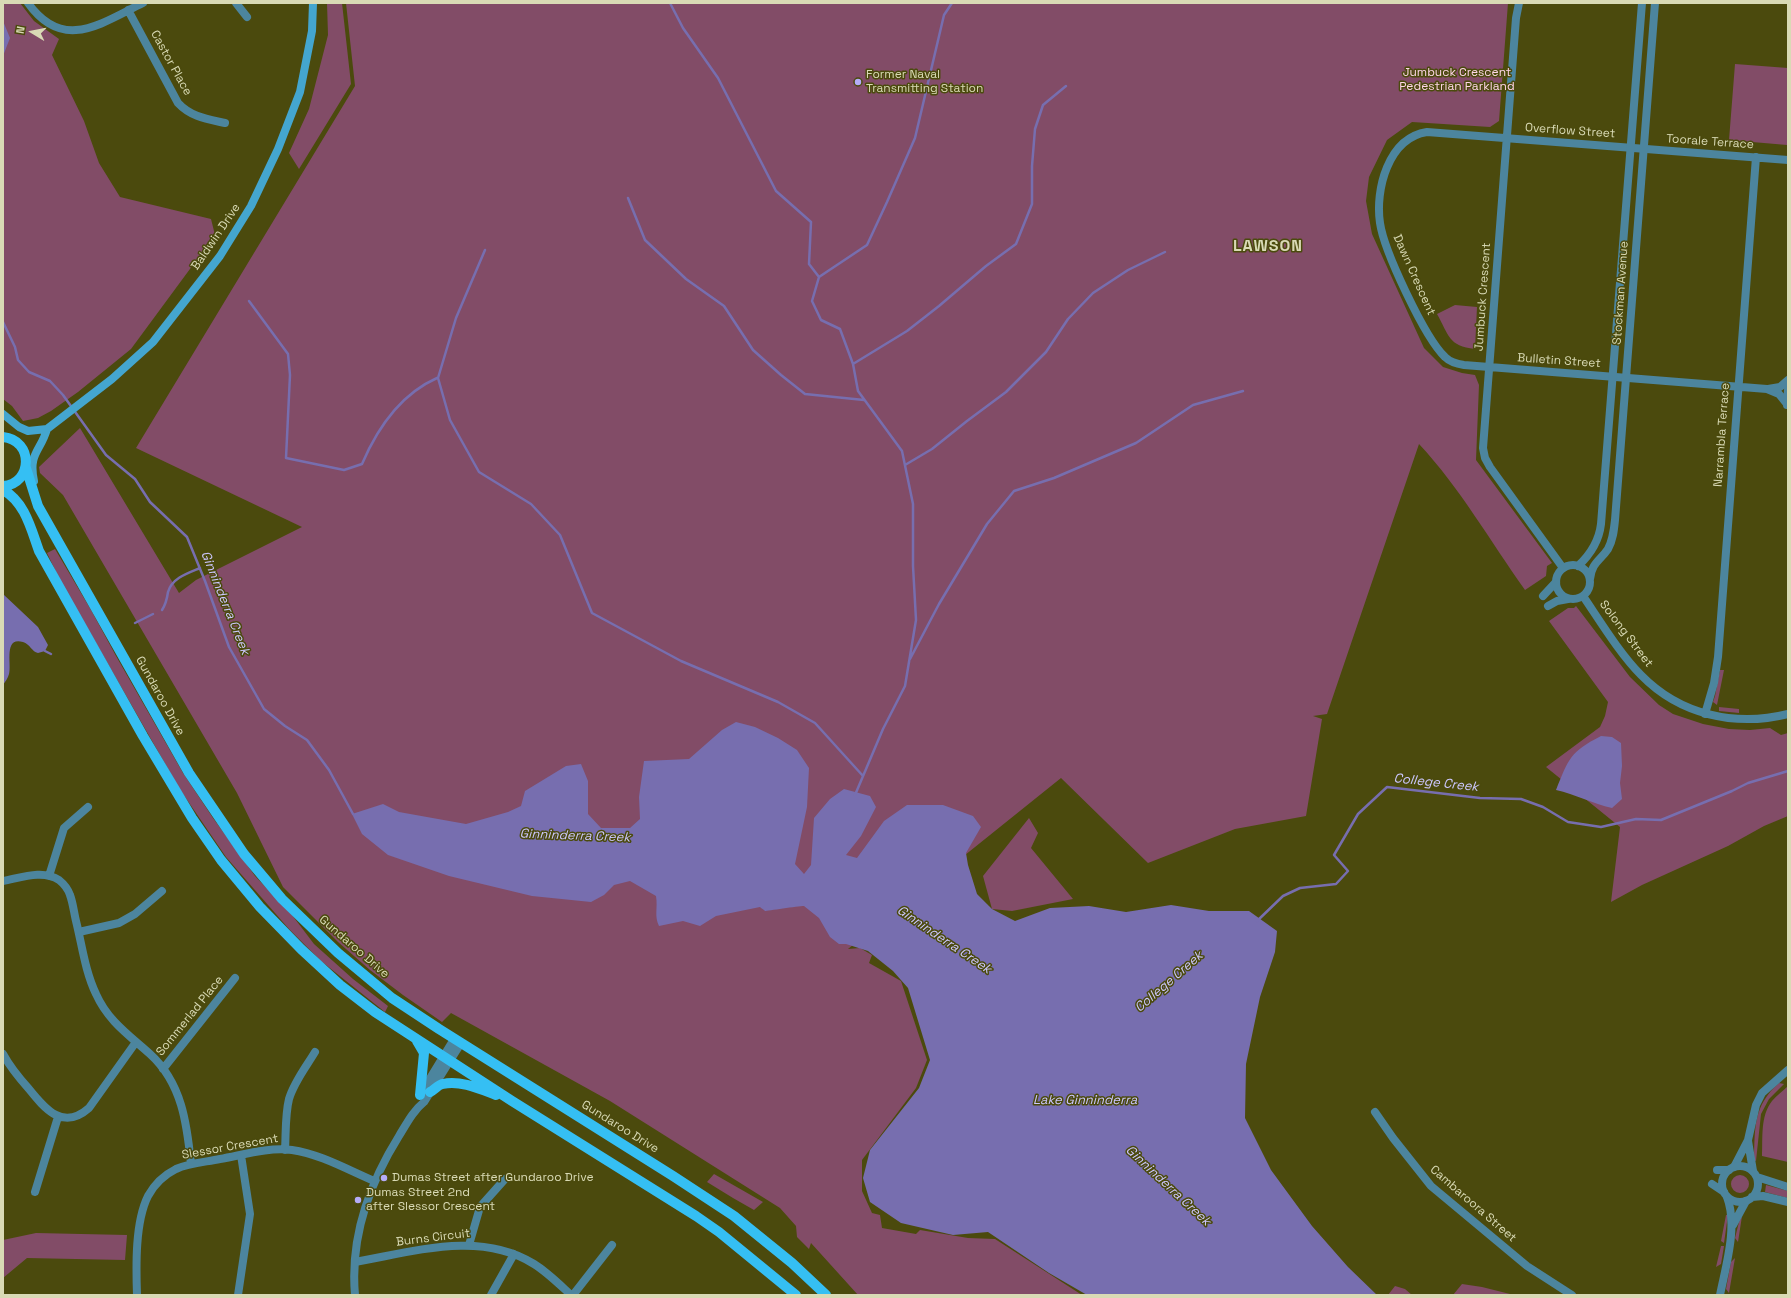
<!DOCTYPE html>
<style>
body{margin:0}
#map{position:relative;width:1791px;height:1298px;overflow:hidden;background:#4b4a0d;font-family:"Space Grotesk",sans-serif}
canvas{display:block}
.frame{position:absolute;inset:0;border:4px solid #d9dab5;pointer-events:none}
.north{position:absolute;left:12px;top:12px;width:40px;height:40px;-webkit-text-stroke:3px #4b4a0d;paint-order:stroke;rotate:280deg;font-size:11px;font-weight:700;line-height:16px;text-align:center;color:#d9dab5}
.north::after{content:'';display:block;margin:auto;width:14px;height:18px;background:#d9dab5;clip-path:polygon(50% 0,100% 100%,50% 72%,0 100%)}
</style>
<div id="map">
<canvas width="1791" height="1298"></canvas>
<div class="frame"></div>
<div class="north">N</div>
</div>
<script>
const ctx = document.querySelector('canvas').getContext('2d');
ctx.lineJoin = 'round';
function fill(path, color) { ctx.fillStyle = color; ctx.fill(path, 'evenodd'); }
function stroke(path, color, width, dash) { ctx.strokeStyle = color; ctx.lineWidth = width; ctx.lineCap = dash ? 'butt' : 'round'; ctx.setLineDash(dash || []); ctx.stroke(path); }
function write(font, color, halo, rows, align = 'center') {
  ctx.font = font + ' "Space Grotesk",sans-serif'; ctx.lineWidth = 3; ctx.setLineDash([]); ctx.textBaseline = 'middle'; ctx.strokeStyle = halo; ctx.fillStyle = color; for (const [text, x, y, turn = 0] of rows) {
    ctx.save(); ctx.translate(x, y); ctx.rotate((+turn || 0) * Math.PI / 180); ctx.textAlign = isNaN(turn) ? turn : align; if (halo) ctx.strokeText(text, 0, 0); ctx.fillText(text, 0, 0); ctx.restore();
  }
}
fill(new Path2D(`
 M3,3h17l14,18 25,18 -7,16 32,66 15,42 21,34 91,22 4,16 -84,114 -53,43 -27,19 -13,7 -15,3 -11,-15 -9,-7z
 M327,3h15l9,81 -52,85 -10,-16 20,-44 19,-74z
 M346,3h1162l-9,118 -9,6 -78,-5 -25,18 -18,37 -3,24 6,33 52,114 19,19 19,6 13,2 4,10 -3,75 76,103 -5,3 -1,10 -21,14c-35,-49 -65,-102 -106,-146l-92,270 -14,2 9,3 -16,97 -71,13 -87,34 -87,-85 -213,171 12,-1 12,7 -3,8 32,18 26,79 -11,28 -54,72v31l10,22 8,2 2,13 34,6 4,-4 48,8 27,1 87,56h-224l-47,-52 -2,6 -12,-12 -1,-11 -16,-18 -170,-107 -159,-88 -9,9 -39,-27 -33,-25 -32,-28 -55,-55 -46,-94 -174,-298 -23,-22 -1,-6 41,-39 99,165 17,-13 106,-53 -166,-79 219,-362z
 M1735,64l53,4 -1,77 -58,-5z
 M1455,305l22,2 -2,42c-27,-3 -26,-14 -38,-35z
 M55,549l36,61 25,46 67,117 30,45 42,58 37,39 22,29 39,35 35,27 -3,6 -64,-51 -32,-32 -63,-72 -47,-69 -119,-208 -13,-27z
 M1576,606l54,71 29,28 14,9 30,10 26,5 21,1 20,-2 11,7 7,-2v83l-24,10 -36,20 -86,39 -31,17 9,-75 -74,-60 54,-40 5,-11 3,-14 -59,-81 19,-13h6z
 M1720,670h4l-7,35 -4,-3 2,-6z
 M1719,707l20,2v4l-20,-2z
 M1029,818l9,15 -7,15 42,51 -61,12 -20,-2 -9,-33z
 M1779,1083l5,1 -15,15 -8,15 -5,47 -2,-1c1,-32 -1,-54 25,-77z
 M1788,1086v76l-26,-6c1,-17 -2,-40 10,-55 4,-5 11,-10 16,-15z
 M714,1174l49,28 -9,8 -21,-12 -26,-16z
 M1731 1184a9 9 0 1 1 18 0a9 9 0 1 1-18 0Z
 M1766,1185l22,6v7l-23,-6z
 M1726,1215h2l-4,28 -3,-2z
 M1742,1216l-4,26 -3,-4 4,-16z
 M36,1233l91,2 -2,25 -98,-2 -24,20v-38z
 M1721,1246h3l-3,18 -5,3z
 M1735,1258l-6,35 -3,-4 5,-27z
 M1462,1284l20,3 32,8h-61z
 M1395,1286l10,3 7,6h-24z`), '#824c67');
fill(new Path2D(`
 M3,21l7,17 -7,18z
 M3,594l35,33 10,18 -3,6 -7,2c-6,-1 -8,-9 -15,-11 -20,-6 -11,23 -14,32 -1,4 -4,8 -6,11z
 M736,722l19,5 23,11 19,12 12,18 -2,39 -12,57 9,10 7,-9 3,-47 16,-19 14,-10 26,7 6,11 -15,29 -15,19 11,3 27,-37 23,-16h36l30,11 8,11 -15,26 2,12 9,29 15,15 23,12 35,-13 39,-2 37,6 45,-7 38,6h40l28,20 -2,21 -15,45 -14,67 -1,54 26,52 41,56 36,41 29,28h-290l-38,-22 -61,-41 -35,3 -52,-12 -31,-21 -7,-24 7,-28 49,-62 11,-28 -22,-72 -15,-17 -25,-20 -22,-7h-7l-9,-7 -11,-19 -15,-12c-6,0 -37,5 -39,5 -1,-1 -4,-3 -5,-4l-44,9 -16,10 -17,-5 -24,5c-5,-10 -1,-18 -3,-30l-26,-15 -16,4 -10,10 -13,7 -59,-6 -83,-20 -61,-21 -26,-21 -10,-20 31,-10 16,8 67,12 42,-12 13,-6 4,-15 41,-25 15,-2 7,17v33l13,14h29l10,-9 -1,-22 5,-36 45,-2 33,-29z
 M1601,736l11,1 9,6 1,23 -2,17 2,16 -10,9c-19,-4 -37,-14 -56,-18 13,-32 14,-38 45,-54z`), '#776eaf');
stroke(new Path2D(`
 M670,3l13,25 35,50 58,113 35,31 -2,42 10,13 -7,24 9,19 19,9 13,35 5,27 44,60 11,53v62l3,54 -11,66 -22,43 -28,66
 M628,198l17,42 41,39 38,27 29,44 28,25 24,19 59,6
 M485,250l-29,68 -18,60 12,42 29,52 52,32 29,31 32,78 89,48 97,41 37,21 48,53
 M819,277l48,-32 20,-43 28,-64 29,-123 8,-12
 M249,301l39,53 2,21 -4,83 58,12 18,-6c15,-35 39,-70 75,-86
 M3,322l12,25 3,13 11,12 21,9 13,14 43,60 29,24 15,23 37,35 18,44 24,66 35,62 21,17 22,14 22,30 24,44
 M853,364l54,-33 32,-25 47,-40 30,-22 16,-40v-38l3,-37 8,-24 23,-19
 M905,465l27,-16 35,-28 39,-29 40,-40 22,-33 25,-26 35,-23 37,-18
 M162,610c4,-6 5,-11 6,-18 4,-14 20,-19 32,-24
 M135,623l18,-9
 M45,651l6,3
 M910,659l29,-55 48,-80 27,-33 40,-13 82,-35 57,-38 50,-14
 M1257,921l26,-25 17,-8 36,-4 12,-13 -14,-16 24,-41 29,-27 93,11 41,1 22,8 25,15 33,5 35,-8 25,1 71,-29 16,-8 40,-12`), '#776eaf', 2.5);
stroke(new Path2D(`
 M28,3c35,49 72,21 115,0
 M236,3l11,14
 M1519,3l-3,15 -33,430 2,10 5,9 73,101
 M128,10l50,93c13,14 29,16 47,20
 M1768,389l12,-2 8,-7
 M1787,404l-8,-10 -12,-5 -303,-24c-7,-1 -14,-3 -19,-8 -20,-19 -61,-106 -65,-134 -5,-33 8,-85 47,-91l361,28
 M1787,405l1,-15
 M1543,596l13,-14
 M1583,596c17,25 37,58 58,79 39,40 94,52 147,39
 M1548,606l9,-5 11,-2
 M1705,714l9,-31 4,-26 38,-500
 M49,876l15,-48 24,-21
 M3,881c17,-3 40,-12 56,-1 5,4 9,9 11,15 3,8 4,18 6,26 6,24 9,50 20,73 12,27 33,41 54,60 32,29 37,70 41,110
 M79,932l40,-9 16,-9 27,-23
 M3,1054c7,13 16,24 26,35 16,20 34,42 60,19l47,-66
 M163,1069l72,-91
 M1375,1112l18,26 38,48 96,80 45,29
 M1748,1141l5,30
 M285,1150c1,-17 0,-35 4,-51 5,-17 17,-32 26,-47
 M1734,1167l14,-27 8,-35 6,-12 26,-23
 M1717,1170h12
 M1712,1184l12,8
 M35,1192l23,-75
 M1733,1225l13,-24
 M469,1245l11,-38 25,-28
 M355,1262c58,-10 125,-32 179,2 13,8 25,20 37,31
 M137,1295c-1,-29 -2,-73 11,-99 6,-11 16,-21 28,-27 13,-6 30,-7 44,-10 23,-4 48,-12 72,-9 28,4 56,20 82,31
 M238,1295l12,-81 -9,-59
 M491,1295l23,-41
 M573,1295l39,-50
 M1720,1295c6,-30 18,-69 7,-98`), '#4c859e', 8);
stroke(new Path2D(`
 M1556 582a17 17 0 1 1 34 0a17 17 0 1 1-34 0Z
 M1578,566c13,-12 21,-25 23,-42l41,-521
 M1590,579c2,-17 10,-18 18,-30 5,-9 6,-19 7,-29l40,-517
 M421,1093l33,-54
 M1722 1184a18 18 0 1 1 36 0a18 18 0 1 1-36 0Z
 M1757,1177l31,10
 M1752,1197l11,-1 25,6
 M355,1295c-5,-57 14,-111 44,-159 8,-13 14,-25 25,-34l37,-59`), '#4c859e', 8);
stroke(new Path2D(`
 M3,414l16,13 9,4 19,-2 65,-50 41,-37 67,-86 31,-50 27,-57 22,-57 12,-61 1,-28
 M34,481c-6,-28 7,-30 13,-52`), '#44a6cf', 8);
stroke(new Path2D(`
 M3,437c31,3 30,47 0,49
 M26,468l12,38 151,267 55,81 38,45 56,54 54,45 47,31 234,147 61,40 58,47 34,32
 M3,490c22,12 28,39 36,61l104,185 49,82 29,42 39,47 41,42 39,36 35,27 137,89 184,115 23,16 77,63
 M417,1041l7,12 -4,42
 M430,1092c4,-2 9,-8 13,-8 17,-4 37,5 53,11`), '#35bff3', 10);
for (const [x, y, r, color] of [
 [858,82,4,"#b5acf8"],
 [384,1178,4,"#b5acf8"],
 [358,1200,4,"#b5acf8"]
]) { const dot = new Path2D(); dot.arc(x, y, r, 0, 2 * Math.PI); ctx.fillStyle = color; ctx.fill(dot); stroke(dot, '#4b4a0d', 1.5); }
write('12px', '#d9dab5', '#4b4a0d', [
 ["Castor Place",171,63,61],
 ["Overflow Street",1570,131,4],
 ["Toorale Terrace",1710,142,4],
 ["Baldwin Drive",216,237,-56],
 ["Dawn Crescent",1414,275,66],
 ["Stockman Avenue",1621,293,-86],
 ["Jumbuck Crescent",1483,297,-86],
 ["Bulletin Street",1559,361,4],
 ["Narrambla Terrace",1722,435,-86],
 ["Solong Street",1626,634,53],
 ["Gundaroo Drive",160,696,61],
 ["Gundaroo Drive",354,947,41],
 ["Sommerlad Place",190,1016,-51],
 ["Gundaroo Drive",620,1127,32],
 ["Slessor Crescent",230,1147,-10],
 ["Cambaroora Street",1473,1204,41],
 ["Burns Circuit",433,1238,-7]
]);
write('12px', '#fed5e8', '#4b4a0d', [
 ["Jumbuck Crescent",1457,73],
 ["Pedestrian Parkland",1457,87]
]);
write('12px', '#d9dab5', '#4b4a0d', [
 ["Former Naval",866,75],
 ["Transmitting Station",866,89],
 ["Dumas Street after Gundaroo Drive",392,1178],
 ["Dumas Street 2nd",366,1193],
 ["after Slessor Crescent",366,1207]
], 'left');
write('italic 13px', '#ccc7fe', '#4b4a0d', [
 ["Ginninderra Creek",225,603,68],
 ["College Creek",1436,783,6],
 ["Ginninderra Creek",575,836,2],
 ["Ginninderra Creek",944,940,34],
 ["College Creek",1169,982,-41],
 ["Lake Ginninderra",1085,1100],
 ["Ginninderra Creek",1168,1186,43]
]);
ctx.letterSpacing = '1px';
write('bold 16px', '#d9dab5', '#4b4a0d', [
 ["LAWSON",1268,247]
]);
ctx.letterSpacing = '0px';
</script>
